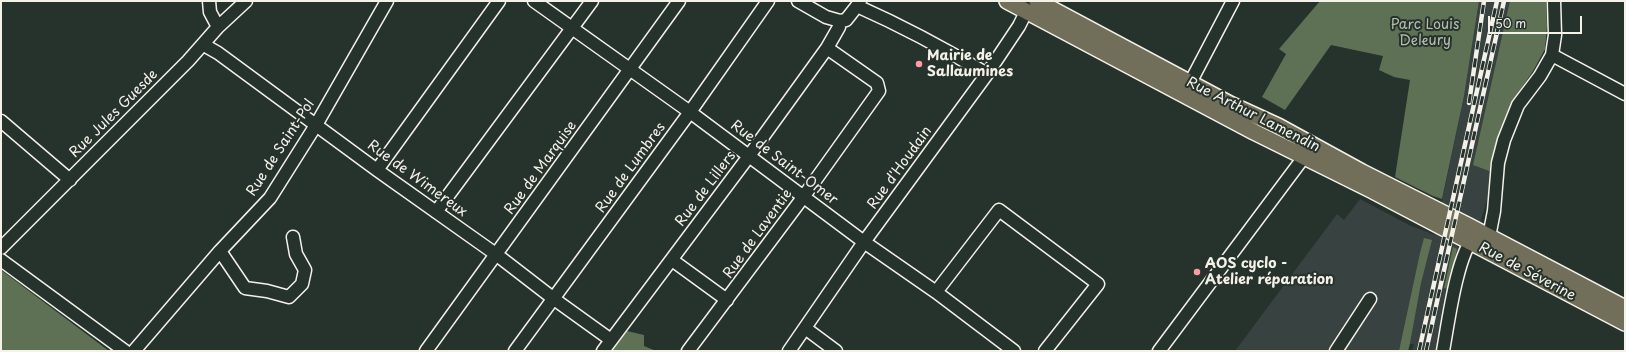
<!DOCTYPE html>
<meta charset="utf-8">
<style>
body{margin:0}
#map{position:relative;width:1626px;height:352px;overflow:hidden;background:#26332d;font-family:"Playpen Sans",sans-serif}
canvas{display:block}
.frame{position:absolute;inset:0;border:2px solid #f4f1e8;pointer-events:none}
.scale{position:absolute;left:1488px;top:16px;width:94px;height:18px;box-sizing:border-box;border:2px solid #f4f1e8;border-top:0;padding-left:5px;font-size:12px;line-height:14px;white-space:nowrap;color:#f4f1e8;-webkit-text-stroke:3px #26332d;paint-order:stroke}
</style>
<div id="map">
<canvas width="1626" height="352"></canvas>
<div class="frame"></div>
<div class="scale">50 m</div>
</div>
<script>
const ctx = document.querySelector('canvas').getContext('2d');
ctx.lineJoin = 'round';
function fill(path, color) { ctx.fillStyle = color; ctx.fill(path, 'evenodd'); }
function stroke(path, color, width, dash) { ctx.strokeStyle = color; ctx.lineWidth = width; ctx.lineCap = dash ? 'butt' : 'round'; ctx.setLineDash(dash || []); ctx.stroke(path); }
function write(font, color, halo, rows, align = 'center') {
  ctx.font = font + ' "Playpen Sans",sans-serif'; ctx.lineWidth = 4; ctx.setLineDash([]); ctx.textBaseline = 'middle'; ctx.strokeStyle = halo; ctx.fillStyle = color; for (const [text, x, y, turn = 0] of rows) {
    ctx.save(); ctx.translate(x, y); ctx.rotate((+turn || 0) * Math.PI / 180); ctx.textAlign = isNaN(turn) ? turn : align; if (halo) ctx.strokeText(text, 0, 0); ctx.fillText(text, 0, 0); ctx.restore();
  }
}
fill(new Path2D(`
 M1479,1h67l1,25 -2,23 -12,22 -19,28 -19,48 -7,50 -8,26 -15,-7 -29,135h-24l2,-7h-4l-2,7h-173l102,-137 7,6 16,-21 49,26 26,10 29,-139z`), '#374241');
fill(new Path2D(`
 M1320,1h159l-15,95 -22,103 -9,-3 -38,-19 15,-97 -16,-3 -15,-7 4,-14 -52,-11 -46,65 -23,-13 24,-43 -7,-5z
 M1510,1h36l1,25 -2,23 -12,22 -19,28 -19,48 -3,25 -19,-7z
 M1424,238l8,2 -11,43 -11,60 -2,8h-9l21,-98z
 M1453,247l4,2 -8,40 -5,-1z
 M1,270l108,81h-108z
 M627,331l17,4v11l12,5h-44z`), '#5f7154');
const minor = new Path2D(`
 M209,1l1,11 8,15
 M534,1l156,111 174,130 72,50 78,59
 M798,1l28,16 14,4
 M860,1l-3,5c45,20 88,43 130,68
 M204,45l14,8 159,117 120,85 57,44 57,41
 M1552,55l73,39
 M1190,83l43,-82
 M1,121l69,59
 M377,170l122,-169
 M436,212l156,-211
 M1489,237l5,-26 4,-48 6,-23 14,-35 22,-29 12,-21 3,-20 -1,-34
 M1,248l187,-187 30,-34 28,-26
 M220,251l25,37 22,3 22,6 13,-13 3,-14 -9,-16 -3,-17
 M1,260l124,91
 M672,260l55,40
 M936,292l63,-82 99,74 -53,67
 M805,328l31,23
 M134,351l86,-100 50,-53 46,-73 71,-124
 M426,351l253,-350
 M515,351l175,-239 78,-111
 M603,351l146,-195 78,-108 12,-21 1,-6 6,-1 11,-14
 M688,351l116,-155 75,-105 -2,-8 -50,-35
 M789,351l75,-109 123,-168 32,-48 11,-22
 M1159,351l145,-194 6,-6
 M1336,351l34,-52
 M1443,351c5,-27 14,-98 32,-115`);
const major = new Path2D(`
 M1007,1l247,131 119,59 252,132
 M1037,1l193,103 48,22 84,46 107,54 156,82`);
stroke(minor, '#f4f1e8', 15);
stroke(major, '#f4f1e8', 18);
stroke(minor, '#26332d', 12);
stroke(major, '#716e59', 15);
const rail = new Path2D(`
 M1469,103l15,-102
 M1419,351l78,-350
 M1426,351l78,-350`);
stroke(rail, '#f4f1e8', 4.5);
stroke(rail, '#26332d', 3, [9]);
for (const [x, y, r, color] of [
 [919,64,4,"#ff9aa2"],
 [1197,272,4,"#ff9aa2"]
]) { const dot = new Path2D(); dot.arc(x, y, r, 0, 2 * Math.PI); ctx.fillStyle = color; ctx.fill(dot); stroke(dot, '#26332d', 1.5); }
write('14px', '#b8bead', '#26332d', [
 ["Parc Louis",1425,25],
 ["Deleury",1425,41]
]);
write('bold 14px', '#f4f1e8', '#26332d', [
 ["Mairie de",927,56],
 ["Sallaumines",927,72],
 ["AOS cyclo -",1205,264],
 ["Atelier réparation",1205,280]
], 'left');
write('14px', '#f4f1e8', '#26332d', [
 ["Rue Jules Guesde",114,114,-45],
 ["Rue Arthur Lamendin",1253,115,27],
 ["Rue de Saint-Pol",281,148,-57],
 ["Rue de Saint-Omer",784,163,37],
 ["Rue de Marquise",541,168,-54],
 ["Rue de Lumbres",631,168,-54],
 ["Rue d'Houdain",900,168,-54],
 ["Rue de Wimereux",417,179,36],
 ["Rue de Lillers",706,189,-53],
 ["Rue de Laventie",758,234,-54],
 ["Rue de Séverine",1527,272,28]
]);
</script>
